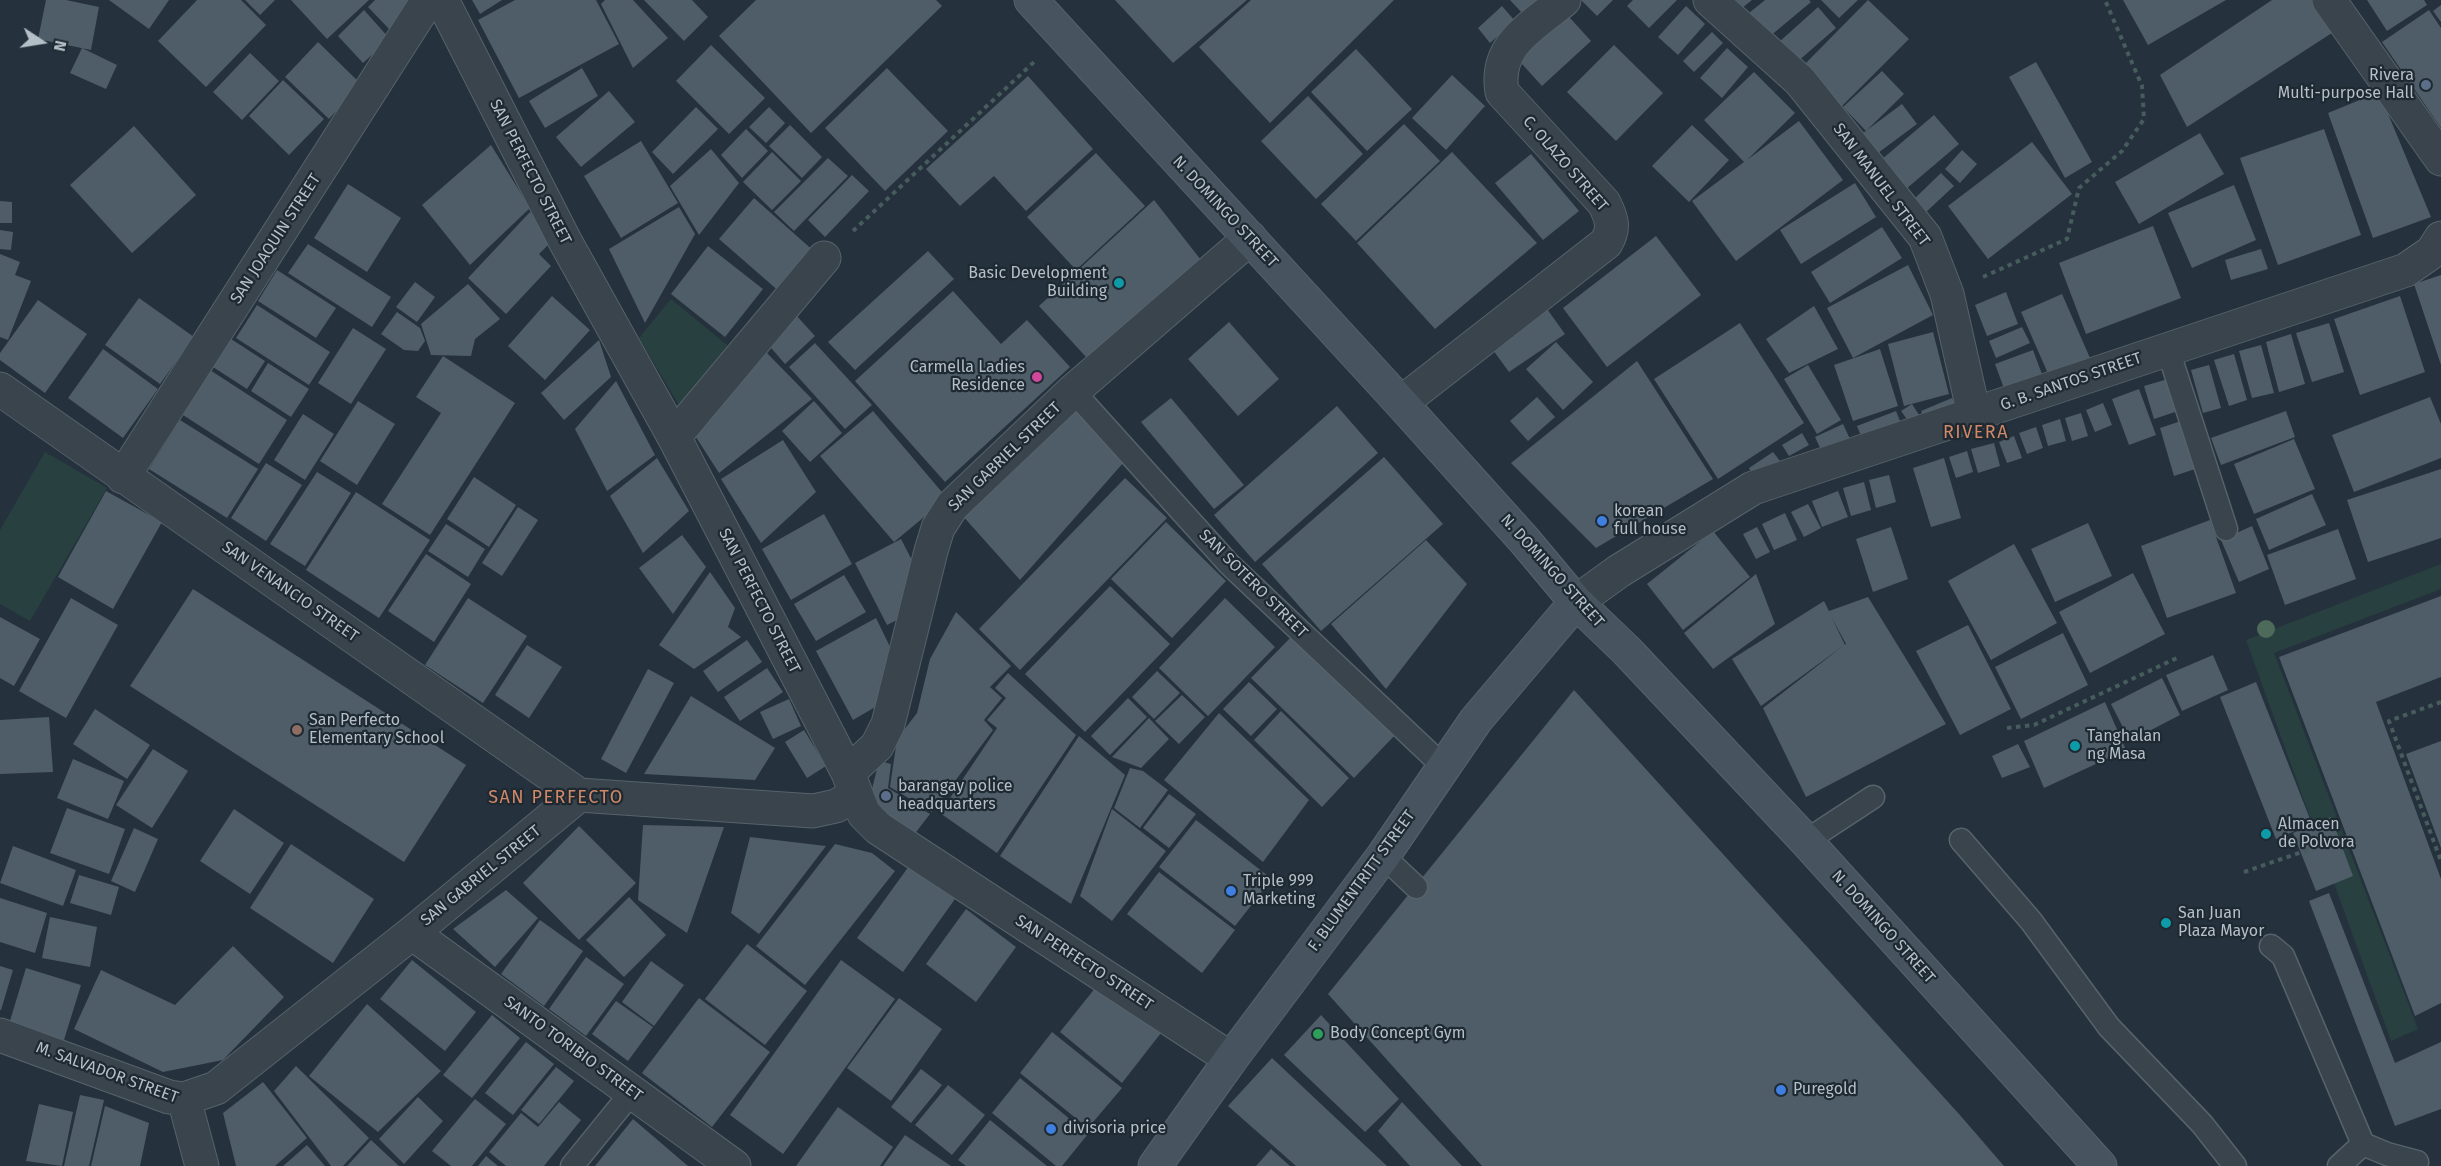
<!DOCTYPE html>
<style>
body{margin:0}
#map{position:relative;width:2441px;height:1166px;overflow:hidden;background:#25323d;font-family:"Fira Sans",sans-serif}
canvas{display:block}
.north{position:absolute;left:12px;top:12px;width:60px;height:60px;-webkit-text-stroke:4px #1e2932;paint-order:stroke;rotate:102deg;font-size:16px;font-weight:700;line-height:24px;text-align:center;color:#b5bfc8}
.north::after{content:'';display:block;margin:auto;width:21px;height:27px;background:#b5bfc8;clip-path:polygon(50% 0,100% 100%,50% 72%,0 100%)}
</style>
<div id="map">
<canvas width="2441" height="1166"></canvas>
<div class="north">N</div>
</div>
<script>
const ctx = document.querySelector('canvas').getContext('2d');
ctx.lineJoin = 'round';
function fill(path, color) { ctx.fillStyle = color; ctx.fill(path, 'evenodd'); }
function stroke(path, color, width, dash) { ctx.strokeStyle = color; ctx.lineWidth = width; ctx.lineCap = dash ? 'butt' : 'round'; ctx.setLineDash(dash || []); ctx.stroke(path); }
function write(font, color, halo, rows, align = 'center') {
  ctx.font = font + ' "Fira Sans",sans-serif'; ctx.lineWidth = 4.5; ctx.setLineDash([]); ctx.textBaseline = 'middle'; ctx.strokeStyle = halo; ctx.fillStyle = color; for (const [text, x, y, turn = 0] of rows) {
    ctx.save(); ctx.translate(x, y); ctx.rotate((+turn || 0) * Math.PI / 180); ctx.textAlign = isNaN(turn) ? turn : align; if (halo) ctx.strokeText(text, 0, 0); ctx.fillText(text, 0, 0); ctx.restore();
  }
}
fill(new Path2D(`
 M671,299l61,50 -50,61 -43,-72z
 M45,452l62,36 -77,133 -30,-17v-74z
 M2441,564v25l-167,64 144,376 -27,12 -145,-401z`), '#28403f');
fill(new Path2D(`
 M46,0h20l33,7 -8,43 -53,-11z
 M109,0h60l-20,29z
 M197,0h44l25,25 -60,62 -48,-46z
 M245,0h30l-15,15z
 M291,0h78l-42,39z
 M375,0h43l-27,31 -23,-24z
 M472,0h30l-22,14z
 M515,0h81l23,44 -100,54 -41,-78z
 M605,0h28l35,38 -35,30 -32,-64z
 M644,0h48l16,17 -24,24z
 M756,0h180l6,6 -131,127 -92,-97z
 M1115,0h132l-74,63z
 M1251,0h143l-124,123 -71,-76z
 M1510,0h30l-16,15z
 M1581,0h32l-16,16z
 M1633,0h44l-28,28 -22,-22z
 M1736,0h16l-10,8z
 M1765,0h44l2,2 -42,35 -20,-24z
 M1821,0h37l-19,18z
 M1868,0l41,39 -67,67 -40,-39z
 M2123,0h103l-78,45z
 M2272,0h47l19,29 -151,98 -27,-52z
 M2367,0h57l3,5 -40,26z
 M2441,5v17l-8,-11z
 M1502,6l13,15 -25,22 -12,-15z
 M1686,6l19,18 -27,31 -20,-18z
 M1818,7l18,21 -40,35 -18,-20z
 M1561,8l30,33 -49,45 -30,-33z
 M364,10l26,29 -27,24 -25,-27z
 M2429,10l12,18v100l-59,-86z
 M1712,32l11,11 -29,29 -11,-11z
 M318,42l43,42 -32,35 -44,-42z
 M711,45l54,53 -36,36 -53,-53z
 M1614,45l49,48 -47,48 -49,-49z
 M82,48l35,17 -11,24 -36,-16z
 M1727,48l21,19 -26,31 -22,-20z
 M1356,49l56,60 -45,42 -56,-59z
 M250,53l29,28 -37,39 -29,-28z
 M2036,62l56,100 -27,16 -56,-101z
 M582,68l16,28 -53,32 -16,-27z
 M887,68l61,63 -63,60 -60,-63z
 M1882,71l22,23 -38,37 -23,-24z
 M1754,72l41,41 -48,47 52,-39 44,59 -107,81 -44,-60 52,-39 -40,-42z
 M1452,75l33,31 -39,44 -34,-32z
 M1028,76l65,73 -67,62 -32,-35 -34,30 -34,-37z
 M283,80l41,39 -35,36 -40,-39z
 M609,91l26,31 -54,45 -25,-30z
 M2379,92l52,125 -58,21 -45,-125z
 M1308,96l55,58 -47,45 -55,-58z
 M1902,104l15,20 -39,29 -15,-20z
 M696,107l22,22 -45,45 -21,-22z
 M769,107l16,16 -19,20 -17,-16z
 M1934,115l25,29 -53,45 -25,-29z
 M1404,124l36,37 -84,80 -35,-37z
 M790,125l32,32 -20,21 -33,-32z
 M1692,125l37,35 -40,42 -37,-36z
 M134,126l62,69 -64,58 -62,-68z
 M746,129l22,22 -26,27 -21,-23z
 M2324,129l37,106 -83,30 -38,-107z
 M2200,133l24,41 -85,50 -24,-42z
 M641,141l37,62 -57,35 -37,-62z
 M2032,142l40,52 -84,65 -40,-53z
 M491,145l39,63 -60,57 -48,-60z
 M711,149l28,34 -40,52 -29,-49z
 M1962,150l15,14 -17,19 -15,-14z
 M772,152l29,29 -29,29 -29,-28z
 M1452,152l85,91 -102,86 -78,-86z
 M1096,153l49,53 -69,64 -49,-53z
 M1531,154l48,57 -36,29 -48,-57z
 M828,158l20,18 -54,55 -20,-19z
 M1941,173l13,13 -29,27 -12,-13z
 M852,175l17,16 -44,46 -17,-17z
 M1855,183l21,34 -75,47 -21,-34z
 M348,184l53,34 -34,54 -53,-34z
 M2234,185l22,55 -64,28 -24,-55z
 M754,198l62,55 -35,40 -62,-54z
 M1154,200l47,60 -114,98 -48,-52z
 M0,201l12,1v21h-12z
 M679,207l16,27 -50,89 -36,-74z
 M530,212l26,25 -17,17 12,12 -45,48 -38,-36z
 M2153,226l28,72 -95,36 -27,-71z
 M1882,227l20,31 -72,45 -19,-31z
 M0,230l13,2 -2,18 -11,-1z
 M1656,236l45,59 -94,72 -44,-59z
 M308,244l83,53 -19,30 -84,-54z
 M708,246l55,43 -38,48 -54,-43z
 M2261,249l7,20 -37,11 -6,-20z
 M928,251l26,28 -99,91 -27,-28z
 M0,254l20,8 -5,13 16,6 -23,59 -8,-3z
 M1908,265l25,50 -80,43 -26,-50z
 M277,270l59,38 -20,30 -58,-37z
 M2441,275v90l-27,-81z
 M415,282l20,15 -18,25 -21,-15z
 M468,284l32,35 -25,20 -4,17 -40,-1 -10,-31z
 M953,291l48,53 26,-24 43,47 -125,115 -90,-101z
 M2006,292l12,32 -31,12 -12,-31z
 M2062,294l28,64 -41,18 -28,-64z
 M552,296l38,34 -45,50 -37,-34z
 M2400,296l25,76 -65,23 -26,-76z
 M139,298l55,39 -34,47 -55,-39z
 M38,300l49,34 -42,59 -45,-33v-7z
 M1542,302l23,32 -56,38 -24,-33z
 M257,305l73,47 -21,33 -73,-47z
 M1814,306l24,43 -49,24 -23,-34z
 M397,312l23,16 5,13 -7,10 -14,-1 -23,-16z
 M795,314l20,22 -30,28 -19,-22z
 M1229,322l50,57 -41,37 -50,-57z
 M1740,323l64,100 -86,56 -64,-100z
 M2329,323l15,49 -32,10 -16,-49z
 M2022,327l8,16 -34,15 -7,-17z
 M353,328l33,21 -35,55 -33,-21z
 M1933,332l16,62 -45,12 -16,-62z
 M2291,334l14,50 -26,8 -13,-50z
 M231,339l34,22 -18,28 -34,-22z
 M599,340l12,37 -47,43 -23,-27z
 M1556,342l37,40 -30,28 -37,-41z
 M815,343l57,62 -27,24 -56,-62z
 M2261,345l13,48 -22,5 -13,-47z
 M103,349l55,40 -35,49 -55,-40z
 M763,349l49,50 -93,74 -27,-42z
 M1880,349l18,57 -45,15 -19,-56z
 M2033,350l10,27 -38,14 -10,-27z
 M2234,354l13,46 -18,6 -15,-46z
 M443,356l72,47 -85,132 -48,-31 59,-91 -25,-16z
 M1637,361l76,118 -117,69 -85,-85z
 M268,363l41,26 -18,28 -40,-26z
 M1808,365l33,55 -24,14 -33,-55z
 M2209,365l12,43 -18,5 -12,-43z
 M210,370l77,50 -28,44 -76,-49z
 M2168,379l10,32 -24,8 -10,-33z
 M616,381l39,74 -48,36 -32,-62z
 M2139,389l17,46 -27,10 -17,-46z
 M1537,397l18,20 -27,24 -18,-20z
 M2430,397l11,27v34l-87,34 -22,-57z
 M1171,398l73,87 -30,24 -73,-87z
 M1952,398l4,8 -31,13 -4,-8z
 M358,401l37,23 -38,61 -37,-24z
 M814,401l28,32 -32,29 -28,-31z
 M2103,403l9,22 -17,7 -9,-22z
 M1912,404l9,14 -10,7 -10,-14z
 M1337,406l41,47 -123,109 -41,-47z
 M1074,409l50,53 -104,118 -59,-66z
 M873,411l74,87 -53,44 -74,-86z
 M1896,411l4,10 -39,15 -4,-10z
 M2286,411l9,26 -74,28 -10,-27z
 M2081,413l7,23 -16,5 -7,-23z
 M303,414l31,20 -29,46 -31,-20z
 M2060,419l6,22 -18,5 -6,-21z
 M180,420l78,49 -31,49 -78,-49z
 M2181,421l14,48 -21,7 -14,-48z
 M1843,424l7,15 -28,13 -7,-15z
 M2036,427l7,21 -16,6 -8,-21z
 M1802,433l7,12 -20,11 -7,-11z
 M2014,436l8,22 -15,5 -8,-21z
 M2294,439l21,50 -61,25 -20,-50z
 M783,440l33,52 -55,51 -40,-64z
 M1994,443l6,23 -22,7 -7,-24z
 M1967,451l6,21 -17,6 -7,-21z
 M1773,452l7,9 -26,16 -5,-9z
 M1384,457l59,67 -122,107 -59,-67z
 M657,458l32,53 -46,42 -33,-57z
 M1944,458l17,60 -30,9 -18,-59z
 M266,463l36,22 -36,56 -35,-23z
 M2441,469v69l-73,24 -21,-62z
 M317,472l34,21 -46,73 -35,-22z
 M1889,475l7,27 -20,6 -7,-28z
 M474,477l42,28 -27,42 -42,-28z
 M1125,478l42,40 -147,152 -41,-41z
 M1864,482l7,28 -20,6 -8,-28z
 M106,491l56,31 -49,87 -55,-32z
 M1838,491l10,26 -26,10 -10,-26z
 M356,492l74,48 -51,78 -73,-48z
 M2312,494l14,31 -57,25 -13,-31z
 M1808,504l13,24 -17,9 -13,-25z
 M518,507l20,13 -36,56 -20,-13z
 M1785,513l12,27 -23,10 -12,-26z
 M824,514l28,50 -61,36 -29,-51z
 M2210,520l26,73 -69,25 -26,-72z
 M1166,522l60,59 -54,57 -61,-59z
 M2088,523l24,53 -57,26 -24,-53z
 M446,524l39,25 -17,28 -40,-26z
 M2252,526l17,43 -30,13 -18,-42z
 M1757,527l13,25 -14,7 -13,-25z
 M1891,527l17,52 -35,13 -17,-53z
 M2338,529l18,50 -71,26 -18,-50z
 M1713,531l37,46 -67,53 -36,-46z
 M682,535l24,32 -33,47 -34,-46z
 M901,539l17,33 -15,45 -16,8 -32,-62z
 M1426,540l41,44 -81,105 -55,-65z
 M2014,544l43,79 -66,37 -43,-79z
 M426,554l45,30 -37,58 -46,-31z
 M710,572l25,36 -7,19 13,10 -47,32 -35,-24z
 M2133,573l32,61 -75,39 -31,-61z
 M1756,574l19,50 -62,45 -29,-36z
 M844,575l22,37 -50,29 -22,-37z
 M1110,586l60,58 -85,88 -60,-58z
 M193,589l273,176 -62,97 -274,-176z
 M2441,596v81l-65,25 65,177v124l-26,13 -136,-359z
 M1868,597l78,127 -140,73 -43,-89 80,-62 -82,60 -29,-47 92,-58 5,10zM1832,618l14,26 -1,1z
 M71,598l47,27 -52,93 -47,-27z
 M468,598l59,38 -44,67 -58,-38z
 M1225,598l50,49 -67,69 -49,-48z
 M956,612l55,54 -21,21 12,11 -18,22 9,10 -61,82 -42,-25 7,-48 20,-26 13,-54z
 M0,617l40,22 -26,47 -14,-8z
 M876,618l18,37 -17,51 -24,14 -37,-69z
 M1968,625l43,84 -51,26 -44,-84z
 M2063,633l25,52 -67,34 -26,-52z
 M1294,634l102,100 -42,44 -103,-100z
 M747,640l15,22 -44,30 -15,-21z
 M527,645l35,22 -33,51 -34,-23z
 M2213,655l15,35 -46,21 -16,-36z
 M767,668l16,24 -43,29 -16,-24z
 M648,669l26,14 -48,90 -25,-14z
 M1157,671l23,22 -26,26 -22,-22z
 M1008,673l68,62 -79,118 -57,-40 57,-85 -10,-8 19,-22 -11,-10z
 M2162,678l18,37 -50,26 -19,-37z
 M1249,682l28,27 -26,27 -28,-27z
 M2256,682l56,142 -36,15 -56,-142z
 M1574,690l385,424 45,52h-522l-154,-172z
 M1182,695l23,22 -26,27 -24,-23z
 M691,696l84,52 -20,32 -111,-6z
 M1128,698l19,19 -37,38 -19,-19z
 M789,699l12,27 -28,13 -13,-27z
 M2105,702l21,48 -82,38 -20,-47z
 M95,709l55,36 -23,34 -54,-35z
 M1281,711l68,67 -27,29 -68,-67z
 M1219,713l90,87 -46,62 -99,-82z
 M49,717l4,55 -53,2v-54z
 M1149,718l20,21 -28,29 -29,-11z
 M804,730l22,36 -19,12 -22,-36z
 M1079,736l46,39 -54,129 -71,-48z
 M2441,741v107l-35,-94z
 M2018,744l12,23 -28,11 -10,-22z
 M153,749l35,22 -36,57 -36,-23z
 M73,759l51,22 -16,38 -51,-21z
 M879,761l12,3 -3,24 42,26 -17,22 -45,-31z
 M1130,768l13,3 25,19 -28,38 -26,-20z
 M1169,794l27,20 -27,34 -26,-20z
 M67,808l58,21 -16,45 -59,-21z
 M234,809l50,34 -34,51 -50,-33z
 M1112,809l54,42 -54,70 -32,-25z
 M2331,817l22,59 -37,15 -23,-58z
 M1196,820l76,59 -37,47 -76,-59z
 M643,825l81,2 -37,106 -49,-33z
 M579,826l57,57 -57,57 -56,-57z
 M134,828l24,11 -23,53 -24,-11z
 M750,837l76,9 -67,88 -28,-21z
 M291,844l83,55 -41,64 -83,-55z
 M835,844l37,9 23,18 -90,114 -49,-39z
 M13,846l63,24 -13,36 -63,-23z
 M909,866l46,33 -52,73 -46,-34z
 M1159,872l76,58 -33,43 -75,-59z
 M79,875l40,12 -8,28 -41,-12z
 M506,890l32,28 -43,49 -42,-38z
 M2329,893l66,170 46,-21v67l-46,17 -86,-225z
 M629,897l37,38 -42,42 -38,-37z
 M0,898l47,15 -12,40 -35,-11z
 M966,909l50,38 -40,55 -50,-38z
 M50,917l47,10 -7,40 -48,-9z
 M540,920l43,31 -39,55 -43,-32z
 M747,944l60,47 -42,54 -60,-46z
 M233,946l51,51 -61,63 -60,12 -89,-43 27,-59 74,35z
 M586,957l38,27 -38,52 -37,-27z
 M412,960l64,52 -31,39 -65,-52z
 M841,960l54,39 -112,155 -53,-39z
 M651,961l33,24 -30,41 -32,-24z
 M0,966l13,4 -12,40h-1z
 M26,968l55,17 -17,55 -55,-16z
 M1100,982l61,51 -39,50 -62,-51z
 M699,998l71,54 -58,75 -70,-54z
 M899,998l43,31 -51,72 -44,-33z
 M616,1001l37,26 -25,34 -36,-27z
 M367,1004l74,67 -63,61 -69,-56z
 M492,1015l28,23 -48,60 -29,-23z
 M1321,1015l78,84 -34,33 -81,-77z
 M1052,1032l70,56 -34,40 -68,-55z
 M526,1042l28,22 -41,51 -28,-22z
 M1272,1058l115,108h-91l-68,-60z
 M296,1066l73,72 -26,28h-12l-57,-75z
 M556,1067l18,14 -35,43 -18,-14z
 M921,1069l21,16 -31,38 -20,-16z
 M1020,1078l68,56 -26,32h-6l-64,-53z
 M263,1082l44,56 -32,28h-39l-13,-53z
 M948,1085l37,30 -33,40 -37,-30z
 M80,1095l24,5 -15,66h-25z
 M418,1097l25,24 -39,43 -25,-25z
 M475,1099l31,25 -34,42h-21l-19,-15z
 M559,1102l22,18 -37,46h-38l-17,-14 32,-39 17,14z
 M1402,1102l60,64h-52l-32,-35z
 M39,1104l34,8 -11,54 -36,-5z
 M105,1106l44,17 -9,43h-49z
 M838,1107l55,40 -13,19h-84z
 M633,1119l55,47h-93z
 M990,1120l57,46h-81l-8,-6z
 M905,1135l46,31h-68z
 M371,1140l28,26h-52z
 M307,1145l18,21h-42z
 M1271,1149l19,17h-34z
 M486,1156l12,10h-20z`), '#4e5d68');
const lane = new Path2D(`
 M2168,350l58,179
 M1073,391l156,173 215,203
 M1961,840l70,81 78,106 93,97 33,42
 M1806,841l67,-44
 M1383,856l33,31
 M2271,946l12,10 80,188 24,10 30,8
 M572,1166l60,-74
 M2339,1166l24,-22`);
const street = new Path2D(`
 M442,0l123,241 109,196 174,336 16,41 14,14 353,231
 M1710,0l90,81 125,156 22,57 27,120
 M2329,0l112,159
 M0,389l579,406
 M1401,403l205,-160c9,-15 6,-24 -2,-40l-102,-111c-8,-47 30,-65 62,-92
 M674,437l150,-179
 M123,477l305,-477
 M1576,602l43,-31 134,-83 653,-218 26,-18 9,-14
 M848,773l29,-27 11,-22 43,-173 7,-23 14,-22 121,-115 177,-153
 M412,933l322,233
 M0,1035l169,62 15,2 32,-11 196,-155 167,-138 234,16 23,-5 20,-11
 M184,1099l18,67`);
const secondary = new Path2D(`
 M1031,0l370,403 124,138 51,61 51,49 179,190 294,325
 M1155,1166l76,-107 152,-203 93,-136 100,-118`);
stroke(lane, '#57626b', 25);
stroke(street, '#57626b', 35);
stroke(secondary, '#57626b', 35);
stroke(new Path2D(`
 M853,231l181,-169
 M1983,277l84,-38 12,-51 43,-37 22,-32 -2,-33 -37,-86
 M2441,702l-52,19 52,140
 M2007,728l27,-3 145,-68
 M2244,872l104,-36`), '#475c5c', 4, [4.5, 4.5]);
stroke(lane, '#39444d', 22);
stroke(street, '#39444d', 33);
stroke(secondary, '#475460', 33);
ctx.fillStyle = '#4d6a5a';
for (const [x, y] of [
 [2266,629]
]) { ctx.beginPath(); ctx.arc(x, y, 9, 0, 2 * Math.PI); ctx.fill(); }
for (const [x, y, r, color] of [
 [2426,85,6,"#5c6f8a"],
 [1119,283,6,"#0f9aa8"],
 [1037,377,6,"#d1479c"],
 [1602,521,6,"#3f7fe0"],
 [297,730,6,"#8d6e63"],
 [2075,746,6,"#0f9aa8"],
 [886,796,6,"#5c6f8a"],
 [2266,834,6,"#0f9aa8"],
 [1231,891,6,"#3f7fe0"],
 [2166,923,6,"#0f9aa8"],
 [1318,1034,6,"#2e9e5b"],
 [1781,1090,6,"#3f7fe0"],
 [1051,1129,6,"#3f7fe0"]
]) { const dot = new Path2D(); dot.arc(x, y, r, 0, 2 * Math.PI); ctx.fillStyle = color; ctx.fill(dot); stroke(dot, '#1e2932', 2); }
write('16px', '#b5bfc8', '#1e2932', [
 ["Rivera",2414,76,"right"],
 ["Multi-purpose Hall",2414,94,"right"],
 ["Basic Development",1107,274,"right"],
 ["Building",1107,292,"right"],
 ["Carmella Ladies",1025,368,"right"],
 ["Residence",1025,386,"right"],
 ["korean",1614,512],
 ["full house",1614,530],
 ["San Perfecto",309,721],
 ["Elementary School",309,739],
 ["Tanghalan",2087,737],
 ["ng Masa",2087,755],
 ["barangay police",898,787],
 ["headquarters",898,805],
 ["Almacen",2278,825],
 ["de Polvora",2278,843],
 ["Triple 999",1243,882],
 ["Marketing",1243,900],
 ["San Juan",2178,914],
 ["Plaza Mayor",2178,932],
 ["Body Concept Gym",1330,1034],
 ["Puregold",1793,1090],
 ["divisoria price",1063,1129]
], 'left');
write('16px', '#b5bfc8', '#1e2932', [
 ["C. OLAZO STREET",1565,164,49],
 ["SAN PERFECTO STREET",530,172,63],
 ["SAN MANUEL STREET",1881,185,53],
 ["N. DOMINGO STREET",1225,212,47],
 ["SAN JOAQUIN STREET",276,239,-57],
 ["G. B. SANTOS STREET",2071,382,-19],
 ["SAN GABRIEL STREET",1005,457,-44],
 ["N. DOMINGO STREET",1552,571,48],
 ["SAN SOTERO STREET",1253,584,45],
 ["SAN VENANCIO STREET",290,592,35],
 ["SAN PERFECTO STREET",759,601,63],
 ["SAN GABRIEL STREET",481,876,-39],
 ["F. BLUMENTRITT STREET",1362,881,-54],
 ["N. DOMINGO STREET",1883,927,48],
 ["SAN PERFECTO STREET",1084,963,33],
 ["SANTO TORIBIO STREET",573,1049,36],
 ["M. SALVADOR STREET",107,1073,20]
]);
ctx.letterSpacing = '1.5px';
write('18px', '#d08868', '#1e2932', [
 ["RIVERA",1976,433],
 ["SAN PERFECTO",556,798]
]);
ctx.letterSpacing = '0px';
</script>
